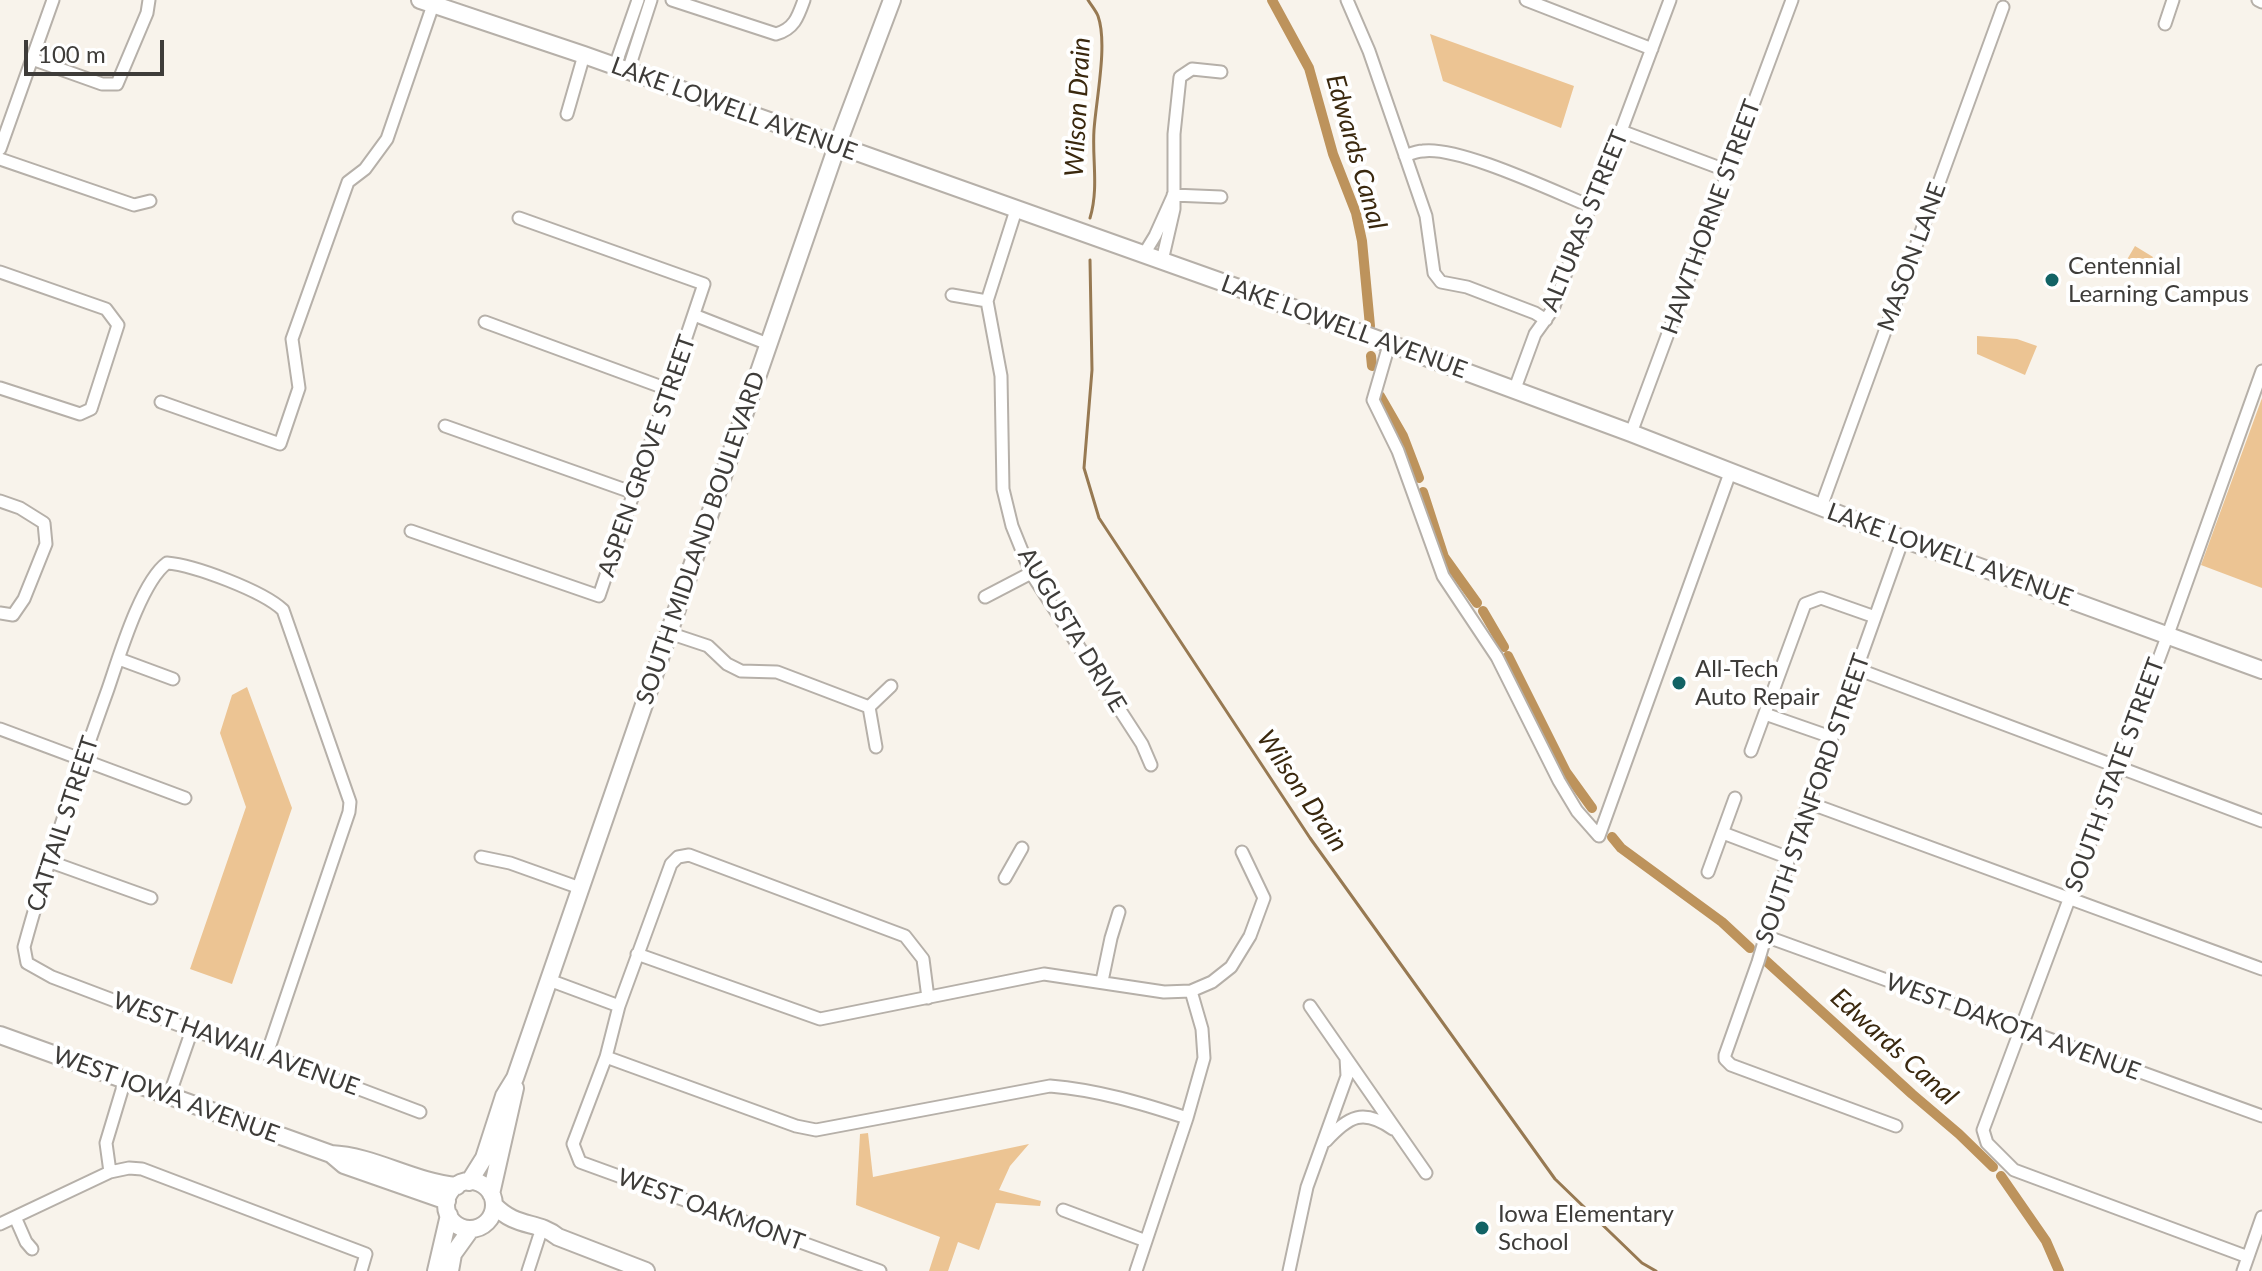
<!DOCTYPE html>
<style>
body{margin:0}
#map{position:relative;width:2262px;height:1271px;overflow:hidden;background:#f8f3eb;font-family:Lato,sans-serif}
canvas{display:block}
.scale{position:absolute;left:24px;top:40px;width:140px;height:36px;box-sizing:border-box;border:4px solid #3e3c39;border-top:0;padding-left:10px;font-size:24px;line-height:28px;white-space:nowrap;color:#3e3c39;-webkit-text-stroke:6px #fff;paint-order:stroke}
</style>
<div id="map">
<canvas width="2262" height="1271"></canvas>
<div class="scale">100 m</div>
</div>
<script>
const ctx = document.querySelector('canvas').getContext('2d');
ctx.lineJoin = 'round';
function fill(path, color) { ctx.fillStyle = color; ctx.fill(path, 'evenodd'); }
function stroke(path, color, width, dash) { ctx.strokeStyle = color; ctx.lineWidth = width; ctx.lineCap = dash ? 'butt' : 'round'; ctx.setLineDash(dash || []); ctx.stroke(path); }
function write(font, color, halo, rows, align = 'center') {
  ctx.font = font + ' Lato,sans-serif'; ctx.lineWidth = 8; ctx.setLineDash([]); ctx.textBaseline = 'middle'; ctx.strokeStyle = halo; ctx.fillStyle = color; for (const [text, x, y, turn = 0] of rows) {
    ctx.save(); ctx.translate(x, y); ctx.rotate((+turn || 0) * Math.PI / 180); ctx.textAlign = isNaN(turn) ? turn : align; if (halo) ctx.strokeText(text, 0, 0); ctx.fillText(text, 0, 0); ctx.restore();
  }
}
fill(new Path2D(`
 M1430,34l144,52 -13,42 -118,-47z
 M2135,246l18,11 -10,17 -18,-11z
 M1977,336l40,3 20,7 -12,29 -48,-21z
 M2262,398v190l-61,-23z
 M247,687l45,121 -60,176 -42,-15 56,-162 -26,-74 12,-38z
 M868,1133l5,44 156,-33 -19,22 -11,24 42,11 -1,5 -44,-3 -17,47 -21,-8 -10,29h-19l11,-34 -84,-32 4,-71z`), '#ecc493');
stroke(new Path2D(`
 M1088,0c3,5 8,11 10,16 10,28 -2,84 -4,114 -2,29 5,58 -4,88
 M1090,260l2,110 -8,98 15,50 211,320 245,341 87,84 14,8`), '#977952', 3);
stroke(new Path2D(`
 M1272,0l37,68 24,86 23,59 6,28 8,85
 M1371,356l1,10
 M1380,396l23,40 16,42
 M1423,492l21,65 33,46
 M1483,611l21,36
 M1508,656l58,116 26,36
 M1612,837l9,11 101,74 28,26
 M1765,960l147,134 47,40 34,33
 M2001,1176l45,65 13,30`), '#bd935c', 10);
const street = new Path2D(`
 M672,0l104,34c18,-5 22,-17 28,-34
 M1347,0l22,51 57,165 8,57 7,9 26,5 68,26 11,7
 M1526,0l126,49
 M2258,0l4,2
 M2165,24l8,-24
 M32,59l70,25h15l30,-71 2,-13
 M615,66l23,-66
 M628,71l23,-71
 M567,114l17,-59
 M1621,131l107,40
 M0,149l53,-149
 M1405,156c5,-2 12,-5 18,-5 36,-5 130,40 167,55
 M0,159l134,46 16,-4
 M1173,195l48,2
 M1016,210l-29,91 14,75 2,113 9,37 19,47 111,171 9,21
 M1144,254l11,-18 18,-40
 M1162,261l12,-52v-75l6,-57 12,-8 29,3
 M0,272l106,37 12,16 -27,84 -11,5 -80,-26
 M952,295l35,6
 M694,315l74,29
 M485,322l185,68
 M1389,345l-16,55 25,51 45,125 54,81 62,124 18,30 22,25 131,-363
 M1514,391l21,-57 18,-25 37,-103 31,-75 49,-131
 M161,402l119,42 19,-56 -7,-49 56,-157 17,-13 22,-30 46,-134
 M445,426l189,67
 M1631,433l161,-433
 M0,501l20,7 24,15 2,21 -22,55 -11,16 -13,-2
 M1821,507l182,-500
 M411,531l188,65 105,-312 -185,-66
 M985,597l46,-24
 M669,633l39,13 19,18 14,7 36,1 92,35
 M119,659l54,20
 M1857,669l405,152
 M869,707l7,40
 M869,707l22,-21
 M1765,714l66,23
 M0,729l185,69
 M1751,751l54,-147 16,-6 54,19
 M1809,803l453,166
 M1723,833l66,25
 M481,857l29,6 70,25
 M48,861l103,37
 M1708,872l27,-74
 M1005,878l17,-30
 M1765,936l497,180
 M637,954l183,65 224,-45 120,18 27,-1 21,-9 19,-15 19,-31 14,-38 -22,-46
 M549,980l70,26
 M1102,981l9,-43 8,-26
 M1310,1006l116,167
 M267,1054l82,-242 1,-10 -67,-192c-20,-19 -89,-45 -116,-47 -26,19 -48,94 -59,126 -31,86 -60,170 -84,258l3,16 25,14 140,53 75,24 153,58
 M606,1057l190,69 20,4 234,-44c48,4 91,17 137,32
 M169,1096l23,-66
 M1896,1126l-165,-61 -6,-6v-4l33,-93 31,-104 114,-319
 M1326,1141c23,-25 37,-33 67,-12
 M110,1172l-4,-29 19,-63
 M1063,1210l83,31
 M15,1217l11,25 6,7
 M0,1224l110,-52 19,-4 13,1 224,85 -5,17
 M2248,1257l-234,-87 -27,-27 -4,-13 184,-493 95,-266
 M528,1271l11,-34
 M880,1271l-300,-109 -7,-18 33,-87 13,-51 52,-142 7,-7 11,-2 216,81 18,23 5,39
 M1136,1271l51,-153 17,-60 -2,-29 -11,-38
 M1289,1271l18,-84 40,-111 -1,-18
 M2243,1271l19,-54`);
const secondary = new Path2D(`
 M420,0l164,55 663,236 384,142 272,106 359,131
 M0,1035l331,119c43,2 82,28 126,32
 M331,1154l13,11 103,36
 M446 1205a24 24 0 1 1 48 0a24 24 0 1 1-48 0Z
 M469,1182l15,-24 20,-62 11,-18 322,-932 55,-146
 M491,1194l24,-106
 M494,1205c23,24 43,15 64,32l88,34
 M436,1271l13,-56
 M450,1271l3,-17 18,-25`);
stroke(street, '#b6b0a9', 15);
stroke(secondary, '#b6b0a9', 20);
stroke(street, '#fff', 11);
stroke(secondary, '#fff', 16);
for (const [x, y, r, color] of [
 [2052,280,8,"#126365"],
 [1679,683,8,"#126365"],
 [1482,1228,8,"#126365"]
]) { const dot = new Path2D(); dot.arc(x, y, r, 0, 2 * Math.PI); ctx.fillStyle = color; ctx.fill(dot); stroke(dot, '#fff', 3); }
write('24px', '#3e3c39', '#fff', [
 ["LAKE LOWELL AVENUE",734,109,20],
 ["HAWTHORNE STREET",1711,217,-70],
 ["ALTURAS STREET",1585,221,-68],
 ["MASON LANE",1912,257,-70],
 ["LAKE LOWELL AVENUE",1344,327,20],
 ["ASPEN GROVE STREET",647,456,-71],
 ["SOUTH MIDLAND BOULEVARD",701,538,-71],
 ["LAKE LOWELL AVENUE",1950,555,20],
 ["AUGUSTA DRIVE",1072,630,59],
 ["SOUTH STATE STREET",2115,775,-70],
 ["SOUTH STANFORD STREET",1813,799,-71],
 ["CATTAIL STREET",63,824,-72],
 ["WEST DAKOTA AVENUE",2013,1027,20],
 ["WEST HAWAII AVENUE",236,1044,20],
 ["WEST IOWA AVENUE",166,1095,20],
 ["WEST OAKMONT",711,1210,20]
]);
write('24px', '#3e3c39', '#fff', [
 ["Centennial",2068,266],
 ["Learning Campus",2068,294],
 ["All-Tech",1695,669],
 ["Auto Repair",1695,697],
 ["Iowa Elementary",1498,1214],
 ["School",1498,1242]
], 'left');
write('italic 26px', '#3a280e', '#fff', [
 ["Wilson Drain",1078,107,-87],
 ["Edwards Canal",1356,152,74],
 ["Wilson Drain",1302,791,56],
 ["Edwards Canal",1894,1047,42]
]);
</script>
